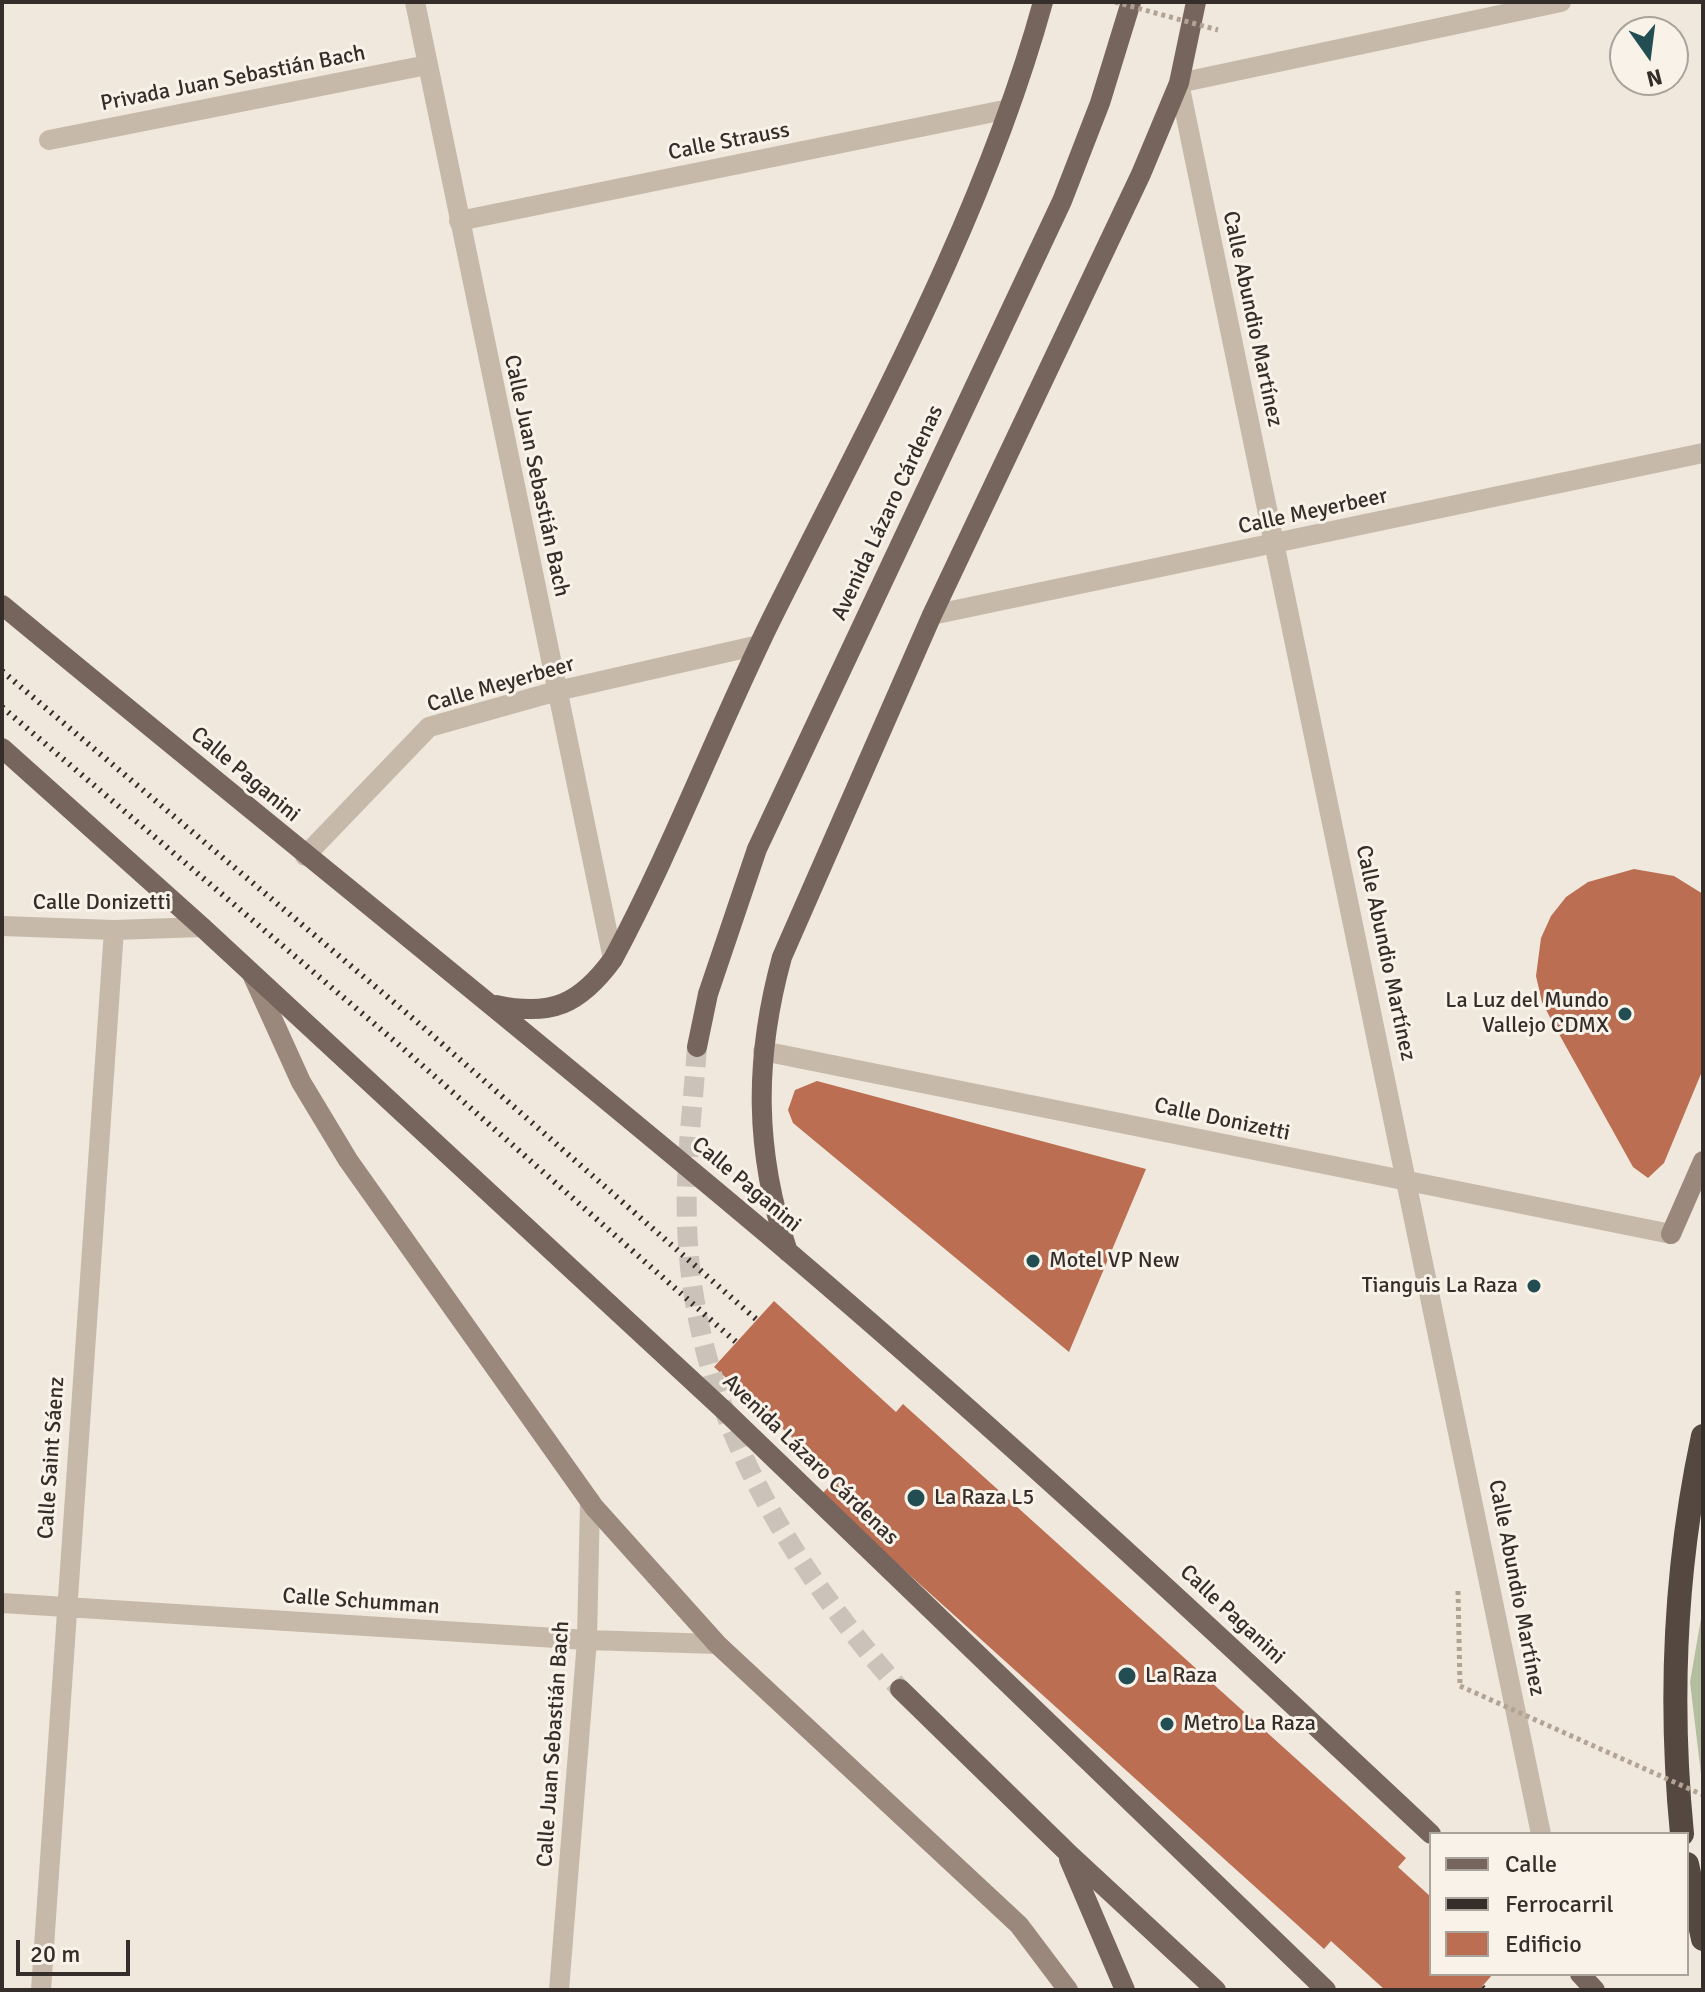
<!DOCTYPE html>
<meta charset="utf-8">
<style>
body{margin:0}
#map{position:relative;width:1705px;height:1992px;overflow:hidden;background:#f0e8dd;font-family:Signika,sans-serif}
canvas{display:block}
.frame{position:absolute;inset:0;border:4px solid #352d29;pointer-events:none}
.legend{position:absolute;left:1429px;top:1832px;width:260px;height:144px;box-sizing:border-box;background:#f8f2e9;border:2px solid #aaa39c;margin:0;padding:10px 14px;list-style:none;font-size:24px;color:#352d29}
.legend li{display:flex;align-items:center;gap:16px;height:40px}
.legend b{width:40px;border:2px solid #aaa39c}
.north{position:absolute;left:1609px;top:16px;width:80px;height:80px;box-sizing:border-box;background:#f8f2e9;border:2px solid #aaa39c;border-radius:50%;rotate:166deg;font-size:22px;font-weight:700;line-height:32px;text-align:center;color:#352d29}
.north::after{content:'';display:block;margin:auto;width:28px;height:36px;background:#224e53;clip-path:polygon(50% 0,100% 100%,50% 72%,0 100%)}
.scale{position:absolute;left:16px;top:1940px;width:114px;height:36px;box-sizing:border-box;border:4px solid #352d29;border-top:0;padding-left:10px;font-size:24px;line-height:28px;white-space:nowrap;color:#352d29;-webkit-text-stroke:6px #f8f2e9;paint-order:stroke}
</style>
<div id="map">
<canvas width="1705" height="1992"></canvas>
<div class="frame"></div>
<ul class="legend">
<li><b style="height:10px;background:#76655c"></b>Calle</li>
<li><b style="height:10px;background:#352d29"></b>Ferrocarril</li>
<li><b style="height:22px;background:#bb6e51"></b>Edificio</li>
</ul>
<div class="north">N</div>
<div class="scale">20 m</div>
</div>
<script>
const ctx = document.querySelector('canvas').getContext('2d');
ctx.lineJoin = 'round';
function fill(path, color) { ctx.fillStyle = color; ctx.fill(path, 'evenodd'); }
function stroke(path, color, width, dash) { ctx.strokeStyle = color; ctx.lineWidth = width; ctx.lineCap = dash ? 'butt' : 'round'; ctx.setLineDash(dash || []); ctx.stroke(path); }
function write(font, color, halo, rows, align = 'center') {
  ctx.font = font + ' Signika,sans-serif'; ctx.lineWidth = 6; ctx.setLineDash([]); ctx.textBaseline = 'middle'; ctx.strokeStyle = halo; ctx.fillStyle = color; for (const [text, x, y, turn = 0] of rows) {
    ctx.save(); ctx.translate(x, y); ctx.rotate((+turn || 0) * Math.PI / 180); ctx.textAlign = isNaN(turn) ? turn : align; if (halo) ctx.strokeText(text, 0, 0); ctx.fillText(text, 0, 0); ctx.restore();
  }
}
fill(new Path2D(`
 M1703,1607v184l-13,-109z`), '#b2be9f');
fill(new Path2D(`
 M1634,869l40,7 29,18v175l-39,94 -16,15 -15,-11 -79,-142 -12,-23 -6,-26 5,-38 10,-22 15,-19 22,-15z
 M817,1081l329,88 -77,183 -276,-229 -5,-13 7,-20z
 M774,1301l122,111 7,-8 503,454 -8,9 33,30v77h62l-14,16h-94l-54,-49 -7,8 -503,-454 16,-17 -123,-111z`), '#bb6e51');
stroke(new Path2D(`
 M697,1047c-4,58 -12,118 -10,176 5,179 97,336 213,466`), '#cbc3b9', 20, [20, 10]);
stroke(new Path2D(`
 M1458,1591l2,95`), '#b3a395', 5, [4, 4]);
stroke(new Path2D(`
 M415,2l198,957
 M49,140l378,-75
 M459,221l550,-112
 M932,615l771,-162
 M305,856l124,-129 128,-36 202,-46
 M2,926l112,4 88,-3
 M2,1603l585,37 130,4
 M1541,1834l-362,-1751 382,-81
 M41,1990l73,-1060
 M559,1990l28,-350 3,-139`), '#c7b9aa', 20);
stroke(new Path2D(`
 M763,1051l908,183`), '#c7b9aa', 20);
stroke(new Path2D(`
 M252,974l49,108 47,78 246,347 123,137 302,281 49,65
 M1671,1234l32,-73`), '#9a887c', 20);
stroke(new Path2D(`
 M2,605c261,216 525,426 783,644 221,188 435,387 646,585
 M2,748l200,179 525,486 599,577
 M496,1005c56,12 84,-1 117,-46 59,-110 103,-227 158,-339 100,-201 212,-401 272,-618
 M697,1047l11,-53 49,-145 305,-648 38,-98 31,-101
 M788,1252c-34,-101 -34,-193 -6,-295l150,-342 209,-441 38,-91 17,-81
 M900,1689l166,162 150,139
 M1069,1859l56,131
 M1580,1974l15,16`), '#76655c', 20);
stroke(new Path2D(`
 M1682,1834c-13,-133 -7,-268 21,-398
 M1687,1864l16,75`), '#554841', 24);
stroke(new Path2D(`
 M2,671l414,350 341,299
 M2,707l396,337 338,298
 M1482,1987l3,3`), '#352d29', 6, [2, 6]);
stroke(new Path2D(`
 M1115,2l103,28
 M1460,1686l243,109`), '#b3a395', 5, [4, 4]);
for (const [x, y, r, color] of [
 [1625,1014,8,"#224e53"],
 [1033,1261,8,"#224e53"],
 [1534,1286,8,"#224e53"],
 [916,1498,10,"#224e53"],
 [1127,1676,10,"#224e53"],
 [1167,1724,8,"#224e53"]
]) { const dot = new Path2D(); dot.arc(x, y, r, 0, 2 * Math.PI); ctx.fillStyle = color; ctx.fill(dot); stroke(dot, '#f8f2e9', 3); }
write('22px', '#352d29', '#f8f2e9', [
 ["Privada Juan Sebastián Bach",233,79,-11],
 ["Calle Strauss",729,142,-11],
 ["Calle Abundio Martínez",1252,319,78],
 ["Calle Juan Sebastián Bach",536,476,78],
 ["Calle Meyerbeer",1313,512,-12],
 ["Avenida Lázaro Cárdenas",888,513,-65],
 ["Calle Meyerbeer",501,685,-16],
 ["Calle Paganini",245,775,40],
 ["Calle Donizetti",102,903],
 ["Calle Abundio Martínez",1385,953,78],
 ["Calle Donizetti",1222,1120,12],
 ["Calle Paganini",746,1185,40],
 ["Calle Saint Sáenz",52,1458,-86],
 ["Avenida Lázaro Cárdenas",810,1460,44],
 ["Calle Abundio Martínez",1516,1588,79],
 ["Calle Schumman",361,1602,4],
 ["Calle Paganini",1232,1615,43],
 ["Calle Juan Sebastián Bach",554,1744,-86]
]);
write('22px', '#352d29', '#f8f2e9', [
 ["La Luz del Mundo",1609,1001,"right"],
 ["Vallejo CDMX",1609,1026,"right"],
 ["Motel VP New",1049,1261],
 ["Tianguis La Raza",1518,1286,"right"],
 ["La Raza L5",934,1498],
 ["La Raza",1145,1676],
 ["Metro La Raza",1183,1724]
], 'left');
</script>
